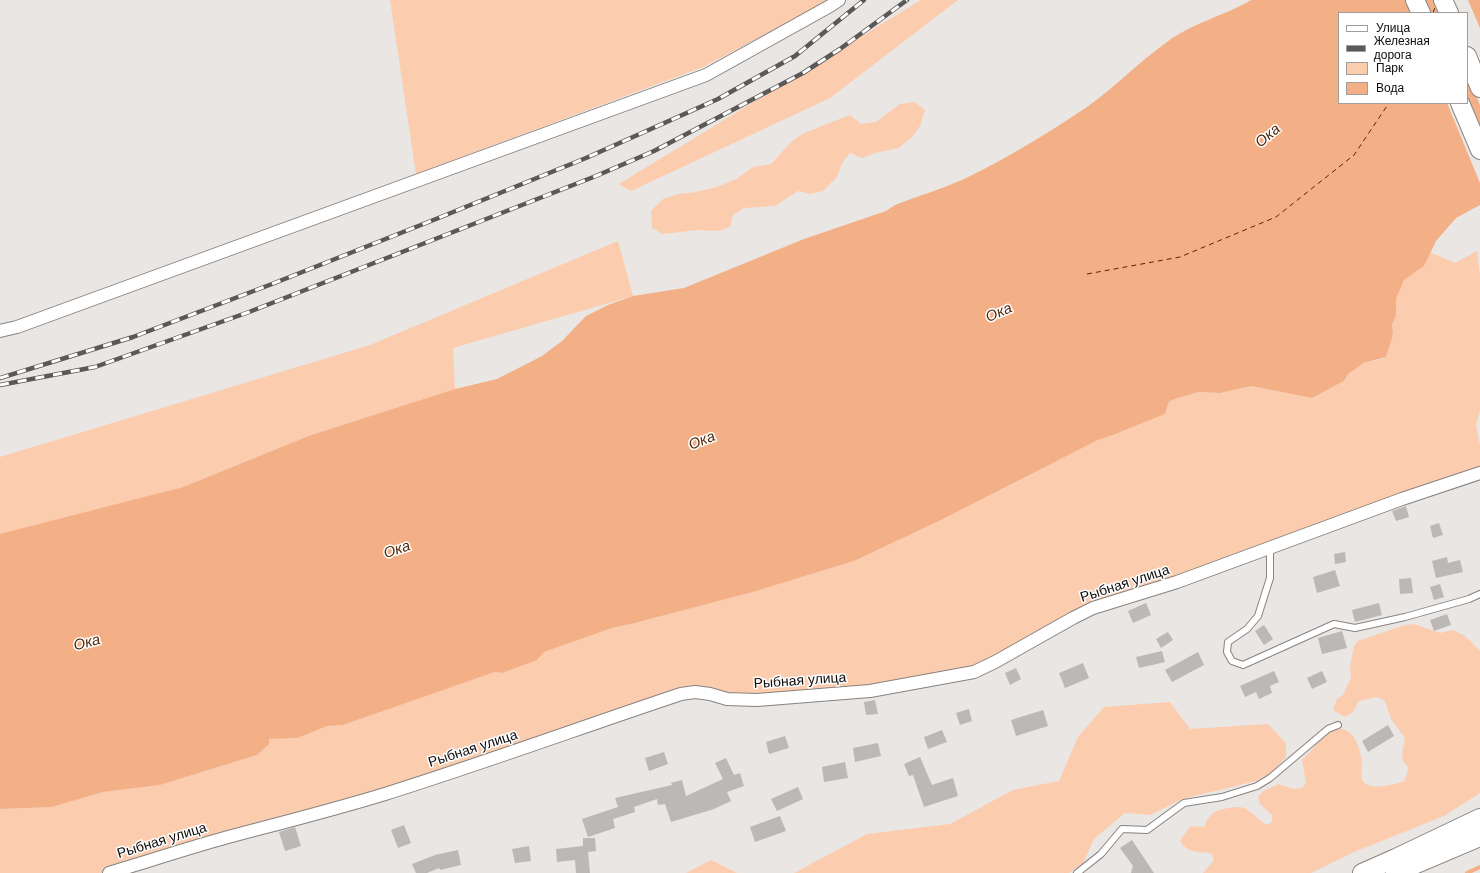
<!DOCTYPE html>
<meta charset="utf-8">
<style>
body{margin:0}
#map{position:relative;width:1480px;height:873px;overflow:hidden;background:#eae6e3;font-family:Helvetica,sans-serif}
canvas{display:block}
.legend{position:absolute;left:1338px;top:12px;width:130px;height:92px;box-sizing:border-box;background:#fff;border:1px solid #9e9e9d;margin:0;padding:5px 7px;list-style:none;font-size:12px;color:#0d0c0b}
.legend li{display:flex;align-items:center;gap:8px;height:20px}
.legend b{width:20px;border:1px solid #9e9e9d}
</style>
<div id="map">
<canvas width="1480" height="873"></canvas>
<ul class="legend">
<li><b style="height:5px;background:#fff"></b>Улица</li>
<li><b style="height:5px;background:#5b5957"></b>Железная дорога</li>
<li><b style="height:11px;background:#fcccaf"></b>Парк</li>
<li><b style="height:11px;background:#f3b087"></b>Вода</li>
</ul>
</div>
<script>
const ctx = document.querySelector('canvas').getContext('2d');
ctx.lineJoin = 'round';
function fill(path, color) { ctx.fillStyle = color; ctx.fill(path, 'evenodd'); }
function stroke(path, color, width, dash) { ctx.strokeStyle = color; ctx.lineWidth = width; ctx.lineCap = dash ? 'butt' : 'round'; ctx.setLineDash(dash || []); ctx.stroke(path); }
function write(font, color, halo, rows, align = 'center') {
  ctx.font = font + ' Helvetica,sans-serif'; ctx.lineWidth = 3; ctx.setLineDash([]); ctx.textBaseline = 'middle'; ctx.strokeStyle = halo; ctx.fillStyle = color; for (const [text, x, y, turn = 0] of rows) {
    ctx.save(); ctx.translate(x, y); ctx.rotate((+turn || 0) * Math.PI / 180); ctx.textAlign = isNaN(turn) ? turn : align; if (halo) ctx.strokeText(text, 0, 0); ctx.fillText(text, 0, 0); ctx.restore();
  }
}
fill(new Path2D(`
 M390,0h441l-128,67 -287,107z
 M921,0h37l-128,98 -199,93 -12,-7z
 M914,102l11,8 -5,16 -8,11 -13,11 -24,5 -13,5 -12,-5 -8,10 -5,14 -14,14 -13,3 -12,-3 -23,15 -31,2 -11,7 -3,12 -12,4 -21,-1 -34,4 -11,-6 -1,-17 12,-12 16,-5 17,-2 21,-5 19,-8 17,-12 18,-3 21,-23 12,-8 46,-18 11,9 15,-2 24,-18z
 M618,241l15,55 -180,52 2,41 -144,46 -128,52 -183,48v-78l370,-112z
 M1477,251l3,25v135l-4,14 4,20v33l-77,23 -224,84 -58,21 -23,5 -99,53 -128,32 -189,2 -562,175h-120v-64l52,-2 51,-15 57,-7 97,-30 12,-16 29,-1 29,-12 16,-1 152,-53 7,1 34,-13 8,-8 68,-24 19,-4 122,-32 101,-31 85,-40 159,-81 15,-5 52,-21 4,-12 3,-2 26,-8 22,1 31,-7 61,12 32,-17 4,-7 16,-11 14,-3 8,-3 7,-26 -1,-6 4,-9v-17l8,-19 20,-14 6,-14 25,11z
 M1414,624l26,9 13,-3 12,6 15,15v142l-36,23 -90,36 -43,21h-108l11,-13 -3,-7c-13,-1 -24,0 -31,-12l10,-15 14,1c4,-13 13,-18 26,-19 6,-1 10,-2 16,1 7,4 13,11 20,16l6,-3v-7l-12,-11 -2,-7 5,-6 16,-7 14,5 9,-1 4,-5 -4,-23c4,-5 10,-9 13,-14 3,-3 4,-8 7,-11 3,-3 12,-5 17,-6 16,-2 22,22 23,35 0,7 -3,15 4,20 10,6 27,0 37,-2l4,-7 1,-8 -5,-6 -1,-8 3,-15 -14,-19 -6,-18 -7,-4 -19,4 -6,11 -8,5 -12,-7 4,-11 6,-4 8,-17 -1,-11 4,-21 4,-5 47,-16z
 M1170,702l20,27 78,-5 18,19v14l-14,15 -16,9 -74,18 -32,16 -25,-2 -31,26 -11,24 -14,10h-275l73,-39 83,-10 63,-34 46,-9 19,-44 26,-30z
 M711,860l26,13h-51z`), '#fcccaf');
fill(new Path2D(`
 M1251,0h229v205l-24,13 -20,23 -12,25 -20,14 -8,19v17l-4,9 1,6 -1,7 -6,19 -22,6 -16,11 -4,7 -32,17 -61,-12 -31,7 -22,-1 -26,8 -3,2 -4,12 -52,21 -15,5 -159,81 -85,40 -101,31 -122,32 -19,4 -68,24 -7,8 -35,13 -7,-1 -152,53 -16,1 -29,12 -29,1v5l-12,11 -97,30 -57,7 -51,15 -52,2v-275l183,-47 128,-52 144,-46 42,-10 45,-23 20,-15 24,-25 22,-11 25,-9 51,-8 120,-49 82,-28 9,-6c23,-9 47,-16 69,-26 42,-20 84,-46 123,-72 28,-20 52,-45 80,-65 25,-19 57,-26 84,-42zM1339,13h128v90h-128z`), '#f3b087');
fill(new Path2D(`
 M1436,0h32l12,28v77l-13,-31v-61h-26z
 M1447,103h20l13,29v51z`), '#eae6e3');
stroke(new Path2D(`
 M1467,873l13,-6`), '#f3b087', 4);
stroke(new Path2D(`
 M1433,13l3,-9
 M1087,274l93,-17 96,-40 78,-62 35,-52`), '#522707', 1, [5, 4]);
fill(new Path2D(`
 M1406,506l3,11 -13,4 -4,-10z
 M1439,523l4,12 -10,3 -3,-12z
 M1345,552l1,10 -11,2 -1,-10z
 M1447,557l1,6 12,-3 3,12 -27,6 -4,-17z
 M1335,570l5,16 -23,7 -4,-16z
 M1411,578l2,15 -13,1 -1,-15z
 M1440,584l4,13 -10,3 -4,-13z
 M1146,603l5,12 -18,8 -5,-12z
 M1379,603l3,12 -27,7 -3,-12z
 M1447,614l4,11 -17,6 -4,-11z
 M1264,625l9,14 -9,6 -9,-14z
 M1342,631l5,17 -25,6 -4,-16z
 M1168,632l5,8 -12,8 -5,-9z
 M1162,651l3,11 -26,6 -3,-11z
 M1198,652l6,13 -32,17 -7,-12z
 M1083,663l6,15 -24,10 -6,-15z
 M1016,668l5,11 -11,6 -5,-12z
 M1274,671l5,11 -9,4 2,7 -13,6 -3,-7 -11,5 -5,-11z
 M1322,671l5,11 -15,7 -5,-11z
 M875,700l3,14 -12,1 -2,-13z
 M969,709l3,12 -12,4 -4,-12z
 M1043,710l5,16 -32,10 -5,-16z
 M1388,725l6,11 -26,16 -6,-11z
 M942,730l5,12 -19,7 -4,-12z
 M785,736l4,12 -20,6 -3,-12z
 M878,743l3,13 -26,6 -2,-14z
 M664,752l4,12 -19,7 -4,-13z
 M920,757l12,28 21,-7 5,18 -34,11 -11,-32 -4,1 -5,-12z
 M726,758l8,17 6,-2 4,13 -17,6 4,9 -17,8 -43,13 -6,-18 -7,1 -1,-6 -23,8 1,5 -22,7 2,9 -27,9 -6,-18 36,-12 -3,-9 57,-13 -1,-2 11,-3 4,16 37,-17 -8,-16z
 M845,762l3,16 -24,4 -2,-15z
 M798,787l5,12 -26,12 -6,-12z
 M780,816l6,15 -31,11 -5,-15z
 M404,825l7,18 -13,5 -7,-18z
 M295,827l6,19 -16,5 -6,-19z
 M583,838h12l1,13 -8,1 2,21h-14l-1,-13 -18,2 -1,-13 27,-3z
 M1132,840l22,33h-23l2,-7 -13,-18z
 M529,846l2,15 -16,2 -3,-14z
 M458,850l3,15 -21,5 -1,-2 -12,5h-11l-4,-9 23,-9z`), '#bcb8b5');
const service = new Path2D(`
 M1270,548v30l-12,38 -11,13 -19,13 -1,10 5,9 11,4 91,-41 21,4 50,-11 64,-18 11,-5
 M1077,873l24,-19 21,-25 25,1 37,-27 38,-6 35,-11 13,-8 58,-49 10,-4`);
const minor = new Path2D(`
 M0,331l17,-4 689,-252 124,-69 9,-6
 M109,873c40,-12 79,-25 119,-36 53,-14 105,-27 157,-43 99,-31 197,-67 296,-100l14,-2 15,2 17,5 30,1 113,-9 104,-19 21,-10 78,-44 20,-10 84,-26 225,-83 78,-26`);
const secondary = new Path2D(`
 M1415,0l6,13
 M1443,0l6,13
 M1467,56l13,32
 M1460,103l20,47
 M1362,873l34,-15 84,-40
 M1395,873l85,-36`);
stroke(service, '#878381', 8);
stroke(minor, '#878381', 14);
stroke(secondary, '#878381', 20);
stroke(service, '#fff', 6);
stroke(minor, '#fff', 12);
stroke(secondary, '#fff', 18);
const rail = new Path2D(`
 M0,378l133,-41 139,-53 164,-65 150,-61 132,-59 77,-43 69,-56
 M0,385l95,-18 154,-55 347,-136 58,-25 149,-78 37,-24 67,-49`);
stroke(rail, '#5b5957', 4.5);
stroke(rail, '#fff', 3, [9]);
write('14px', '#0d0c0b', '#fff', [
 ["Рыбная улица",1125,584,-18],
 ["Рыбная улица",800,681,-4],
 ["Рыбная улица",473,749,-18],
 ["Рыбная улица",162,841,-17]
]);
write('italic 15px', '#522707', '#fff', [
 ["Ока",1268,136,-40],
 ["Ока",999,313,-24],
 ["Ока",702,441,-22],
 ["Ока",397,550,-18],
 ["Ока",87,643,-15]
]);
</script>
